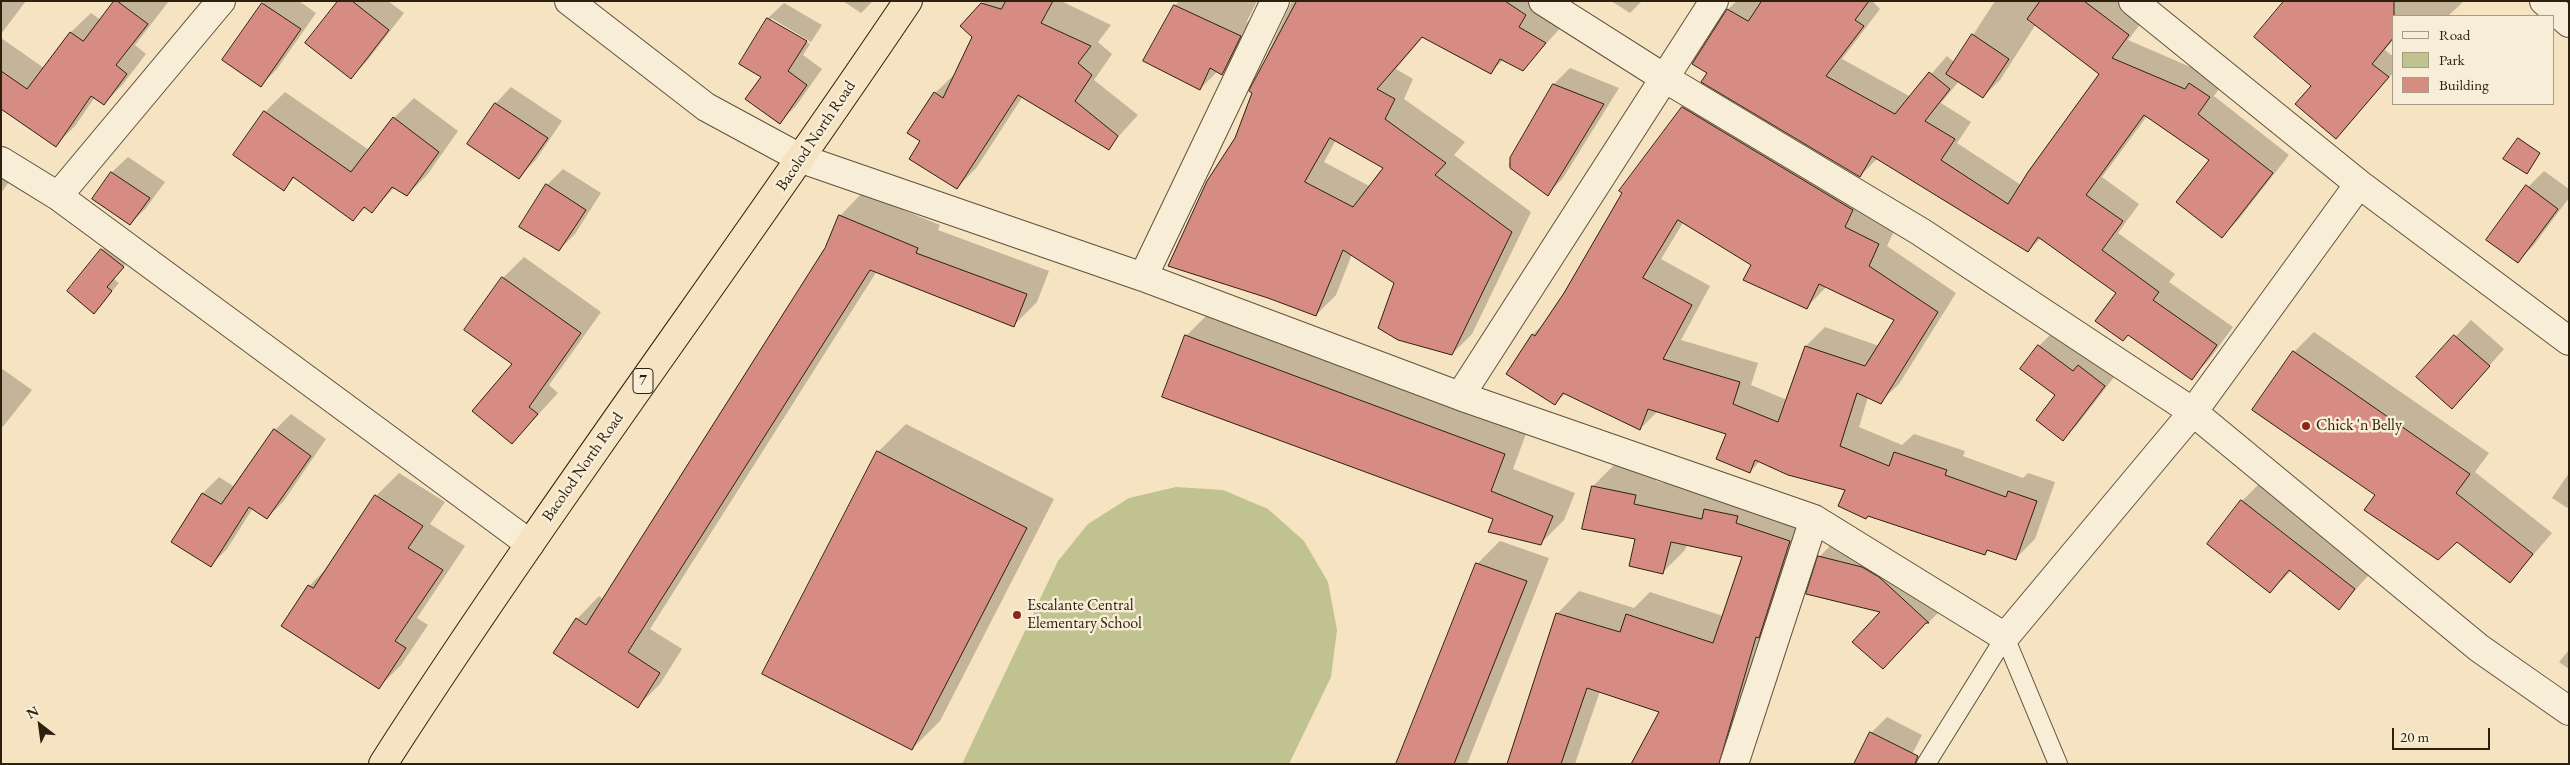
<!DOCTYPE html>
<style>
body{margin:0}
#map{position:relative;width:2570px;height:765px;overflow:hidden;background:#f5e3c1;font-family:"EB Garamond",serif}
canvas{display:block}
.frame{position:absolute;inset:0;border:2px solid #2e200f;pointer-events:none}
.legend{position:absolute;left:2392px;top:15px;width:162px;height:90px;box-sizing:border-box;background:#f8edd7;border:1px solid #a79b87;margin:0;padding:6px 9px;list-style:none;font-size:15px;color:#2e200f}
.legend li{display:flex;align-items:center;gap:10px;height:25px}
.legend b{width:25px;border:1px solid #a79b87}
.north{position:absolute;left:15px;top:700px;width:50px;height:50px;-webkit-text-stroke:4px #f8edd7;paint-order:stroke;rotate:330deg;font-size:14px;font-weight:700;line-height:20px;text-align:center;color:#2e200f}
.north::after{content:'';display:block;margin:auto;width:18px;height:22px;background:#2e200f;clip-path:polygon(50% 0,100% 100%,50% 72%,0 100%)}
.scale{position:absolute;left:2392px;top:728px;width:98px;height:22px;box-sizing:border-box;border:2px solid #2e200f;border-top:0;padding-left:6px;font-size:15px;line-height:18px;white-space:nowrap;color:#2e200f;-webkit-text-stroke:4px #f8edd7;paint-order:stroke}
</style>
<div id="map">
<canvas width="2570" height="765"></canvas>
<div class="frame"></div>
<ul class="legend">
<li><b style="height:6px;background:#f8edd7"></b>Road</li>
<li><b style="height:14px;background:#c0c390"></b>Park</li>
<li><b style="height:14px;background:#d68c83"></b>Building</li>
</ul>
<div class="north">N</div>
<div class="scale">20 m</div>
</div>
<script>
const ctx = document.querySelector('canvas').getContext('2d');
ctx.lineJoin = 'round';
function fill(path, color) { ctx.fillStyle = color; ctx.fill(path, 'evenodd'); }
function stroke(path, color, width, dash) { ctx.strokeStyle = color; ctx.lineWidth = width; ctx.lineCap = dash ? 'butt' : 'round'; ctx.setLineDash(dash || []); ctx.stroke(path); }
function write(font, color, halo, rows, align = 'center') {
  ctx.font = font + ' "EB Garamond",serif'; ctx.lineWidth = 5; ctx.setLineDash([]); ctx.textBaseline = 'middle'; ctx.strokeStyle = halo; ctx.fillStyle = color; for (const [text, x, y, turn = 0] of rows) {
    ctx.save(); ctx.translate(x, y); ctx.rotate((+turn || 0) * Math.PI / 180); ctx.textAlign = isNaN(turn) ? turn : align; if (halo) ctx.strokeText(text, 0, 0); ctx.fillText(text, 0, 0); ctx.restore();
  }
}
fill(new Path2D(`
 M1176,487l47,3 45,19 36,32 24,41 9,48 -6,47 -42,87h-327l96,-203 30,-37 41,-26z`), '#c0c390');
fill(new Path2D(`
 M1,1h25l-25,33z
 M115,1h54l-34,44 11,9 -23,30 -19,20 -9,-7 -20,29 -19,19 -55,-38v-69l43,30 27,-36 20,-19 10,7z
 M265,1h34l17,12 -39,56 -16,16 -37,-25z
 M340,1h48l16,12 -37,48 -16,16z
 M843,1h30l-12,12z
 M985,1h76l50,24 -13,17 14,12 -18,26 44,35 -30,33 -85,-52 -46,71 -20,21 -35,-47 13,-48 21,-20 17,-36 -11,-11z
 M1179,1h78l-11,22 18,-15 -21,44 -21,22 -4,-3 -18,18 -25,-83z
 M1292,1h249l24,22 -42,46 -19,-10 -14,14 -67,-36 -27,32 17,10 -9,20 61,43 -11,13 77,57 -59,122 -20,20 -57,-71 -43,-29 -16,41 -20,20 -80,-177 18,-46 -3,-2zM1336,140l49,28 -14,19 -47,-25z
 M1611,1h31l-12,12z
 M1737,1h135l8,8 -38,50 69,38 36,-41 8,7 40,-62h128l22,17 -17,22 74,32 24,7 -12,17 75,59 -51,65 -17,17 -10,-78 -64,-43 -45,61 37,27 -21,29 57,41 -6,8 64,45 -25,34 -17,17 -74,-85 -76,-55 -13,13 -151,-92 -17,17 -166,-112 34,-55zM2036,24l65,49 -80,112 -64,-42 14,-21 -30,-19 18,-22 24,16 17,-17z
 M2286,1h178l-16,15h-54v23l-9,11 9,7v15l-45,51 -36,-37z
 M784,3l38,22 -11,17 -40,-24v3l39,23 -7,11 19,14 -26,37 -16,16 -17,-46 -22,-13 27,-45z
 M1570,68l49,20 -56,90 -15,16 -40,-29 46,-81z
 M511,87l51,34 -27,40 -16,16 -50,-34 27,-40z
 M1702,89l195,136 -10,21 69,47 -57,91 -19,18 -12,-5 -9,30 43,18 12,-11 51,17 -2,5 60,22 5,-5 27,9 -20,57 -19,19 -27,-9 -4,5 -138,-65 -87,-28 -10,11 -22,-39 -70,-22 -18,18 -74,-36 -11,10 -22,-69 15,-14 135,-212zM1684,221l68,43 55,43 20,-21 69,34 -17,26 -54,-19 -19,19 -19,54 -36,-15 7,-22 -77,-23 29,-54 -49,-27z
 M285,92l84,58 25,-32 20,-20 44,33 -31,44 -20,20 -12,-8 -23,24 -6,-4 -13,12 -58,-42 -11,12 -19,-77z
 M128,157l37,25 -19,26 -16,16 -36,-25 18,-27z
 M563,169l38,24 -26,41 -16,16 -12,-65z
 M2544,171l25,18v9l-36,48 -16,16 11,-75z
 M1,172l10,7 -10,14z
 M862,193l78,32 -2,5 111,41 -12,31 -23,23 -137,-54 -227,358 32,20 -22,35 -23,23 -60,-88 22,-23 4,3 223,-350 14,-33z
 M110,242l20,16 -16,21 5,4 -18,21 1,-54z
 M524,257l77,55 -52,73 9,8 -46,50 2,-80 -11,-85z
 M1209,313l318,118 -14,38 62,24 -11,27 -23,23 -355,-207z
 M2471,320l33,29 -37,42 -49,-14z
 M2053,332l65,40 -41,53 -14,14 -7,-44 -17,-49z
 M2314,332l175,121 -14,19 77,61 -42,49 -53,-42 -81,-45 -82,-143z
 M1,368l31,22 -31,39z
 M291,414l35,25 -43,63 -16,16 -14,-10 -26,41 -16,16 -38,-24 30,-48 16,-16 16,10 40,-57z
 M906,424l148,75 -114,222 -28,28 -34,-297z
 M1615,464l42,9 -1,8 156,37 -84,246h-96l29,-53 -61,-20 -25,73h-67l49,-150 22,-23 55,17 16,-16 73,24 21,-60 -57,-12 -2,6 -22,22 -70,-86z
 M399,473l46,29 -15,22 35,22 -48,72 11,7 -27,40 -22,22 -96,-61 26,-40 21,-21 46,-69z
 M2569,473v36l-17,-11z
 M2265,478l112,88 -38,42 -48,-37 -21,21 -28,-91z
 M1500,541l49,17 -82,206h-70l80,-200z
 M1835,541l109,66 -15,15 -46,-11 -64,-54z
 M2569,650v19l-10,-7z
 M1887,717l35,18 -15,29 -36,-31z`), '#0003');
const building = new Path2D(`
 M114,1h3l31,23 -32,41 11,9 -23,31 -13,-9 -35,51 -55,-38v-38l26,18 43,-57 13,9z
 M338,1h14l37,29 -38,49 -46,-36z
 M1006,1h47l-12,22 50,23 -13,17 14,12 -17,26 43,35 -9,14 -91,-55 -61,94 -48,-30 11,-18 -13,-8 27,-41 9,6 29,-61 -12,-11 21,-23 20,6z
 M1297,1h208l21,14 -7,12 27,16 -23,28 -23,-12 -9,15 -69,-37 -45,52 18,10 -10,20 61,44 -11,12 77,57 -60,123 -54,-15 -20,-12 16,-45 -51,-33 -27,66 -48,-18 -100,-32 39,-85 28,-43 17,-45 -3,-2zM1330,138l53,30 -30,39 -48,-25z
 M1762,1h107l-14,19 9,6 -38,50 69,38 34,-42 21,17 -25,32 30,18 -14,21 67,44 20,-32 71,-98 -72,-55 13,-18h44l45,34 -17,23 73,31 4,-6 21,14 -12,17 75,59 -51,65 -46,-36 33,-42 -65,-45 -58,80 37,26 -21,29 57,42 -6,8 64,45 -25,35 -64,-45 -5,6 -28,-20 21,-28 -78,-56 -10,15 -156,-96 -12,21 -159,-95 6,-9 -15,-9 35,-55 21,12z
 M2284,1h110v36l-22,27 17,13 -53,62 -41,-35 16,-18 -57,-49z
 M262,3l39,26 -40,58 -39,-27z
 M1174,5l67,31 -19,39 -12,-7 -10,22 -57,-29z
 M767,18l40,23 -19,30 19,14 -27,39 -35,-25 16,-22 -22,-13z
 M1972,34l37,25 -26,39 -37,-24z
 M1553,84l51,20 -56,92 -38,-28v-10z
 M495,103l53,35 -29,41 -52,-35z
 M1682,107l171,103 -8,17 34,17 -10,22 69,46 -57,92 -24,-11 -17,53 49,20 5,-14 53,18 -2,5 61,22 2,-6 29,10 -21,59 -29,-10 -2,5 -117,-39 -2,3 -28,-13 7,-16 -57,-15 -33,-15 -5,13 -34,-14 10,-25 -78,-25 -8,21 -77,-37 -8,12 -49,-31 26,-40 3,2 29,-43 58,-100 -3,-2zM1678,220l73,45 -8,15 64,29 12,-25 75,36 -29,46 -60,-20 -27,76 -45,-18 7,-22 -77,-23 29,-54 -49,-27z
 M264,111l87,61 42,-55 46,35 -32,44 -15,-9 -20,26 -8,-6 -11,14 -60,-44 -9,14 -51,-36z
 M2518,138l22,15 -13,21 -24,-15z
 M111,172l39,26 -20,27 -38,-26z
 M546,184l40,26 -27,41 -40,-24z
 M2526,185l32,24 -40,54 -32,-23z
 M839,215l79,33 -2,5 111,41 -13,33 -144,-57 -242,382 32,21 -22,35 -85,-55 23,-35 10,7 239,-377z
 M101,249l23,18 -17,20 5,4 -18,23 -27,-23z
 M502,277l79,56 -52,74 9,7 -26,30 -40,-33 40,-47 -48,-34z
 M1185,335l320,119 -14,37 62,25 -12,29 -53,-13 5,-13 -331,-122z
 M2454,335l36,31 -38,43 -36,-32z
 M2038,345l35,26 5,-6 27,21 -42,55 -27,-21 19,-25 -35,-26z
 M2293,351l177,123 -14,19 77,61 -23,29 -53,-41 -19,18 -74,-50 11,-15 -123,-85z
 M274,429l37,27 -44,63 -18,-12 -38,60 -40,-25 31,-49 19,11z
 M877,451l150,77 -115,222 -150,-76z
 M1592,486l44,9 -2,9 68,15 2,-10 34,7 -2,7 54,18 -31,97 -3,-1 -37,127h-88l28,-52 -72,-24 -26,76h-54l49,-151 64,19 6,-18 87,29 29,-86 -71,-15 -8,32 -34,-8 6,-27 -53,-10z
 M375,495l48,31 -15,22 35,22 -48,71 11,7 -27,41 -98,-63 27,-41 5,3z
 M2241,500l114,89 -16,21 -50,-40 -19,23 -63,-49z
 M1818,556l44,11 17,10 50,46h-3l-43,46 -31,-27 28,-30 -74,-18z
 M1476,563l51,18 -73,183h-58z
 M1870,732l48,24 -3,8h-61z`);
fill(building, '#d68c83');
stroke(building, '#2e200f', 1);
const service = new Path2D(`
 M2005,637l53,127
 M1926,764l79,-127`);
const minor = new Path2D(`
 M569,1l137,106 96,52 341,118 317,119 354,123 191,118 188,-225 166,-228
 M1543,1l123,78 255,153 272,180 286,236 90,63
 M2133,1l226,183 210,157
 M2544,1l25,22
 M1,161l57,35 472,348
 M58,196l163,-195
 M1143,277l132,-276
 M1460,396l254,-395
 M1734,764l80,-245`);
const trunk = new Path2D(`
 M383,764c167,-260 353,-507 525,-763`);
stroke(service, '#60513c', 20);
stroke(minor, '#60513c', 30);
stroke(trunk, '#2e200f', 30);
stroke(service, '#f8edd7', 18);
stroke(minor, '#f8edd7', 28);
stroke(trunk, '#f5e3c1', 28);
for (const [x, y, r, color] of [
 [2306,426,5,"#8f2418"],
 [1017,615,5,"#8f2418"]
]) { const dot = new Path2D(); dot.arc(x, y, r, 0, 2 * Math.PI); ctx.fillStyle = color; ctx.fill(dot); stroke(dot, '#f8edd7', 2); }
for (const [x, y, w] of [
 [643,381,20]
]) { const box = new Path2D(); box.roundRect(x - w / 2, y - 12.5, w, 25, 4); ctx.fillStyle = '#f8edd7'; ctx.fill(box); stroke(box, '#2e200f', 1); }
write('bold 15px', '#2e200f', null, [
 ["7",643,381]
]);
write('16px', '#2e200f', '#f8edd7', [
 ["Bacolod North Road",816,136,-56],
 ["Bacolod North Road",583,467,-55]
]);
write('16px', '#2e200f', '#f8edd7', [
 ["Chick 'n Belly",2316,426],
 ["Escalante Central",1027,606],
 ["Elementary School",1027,624]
], 'left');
</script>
